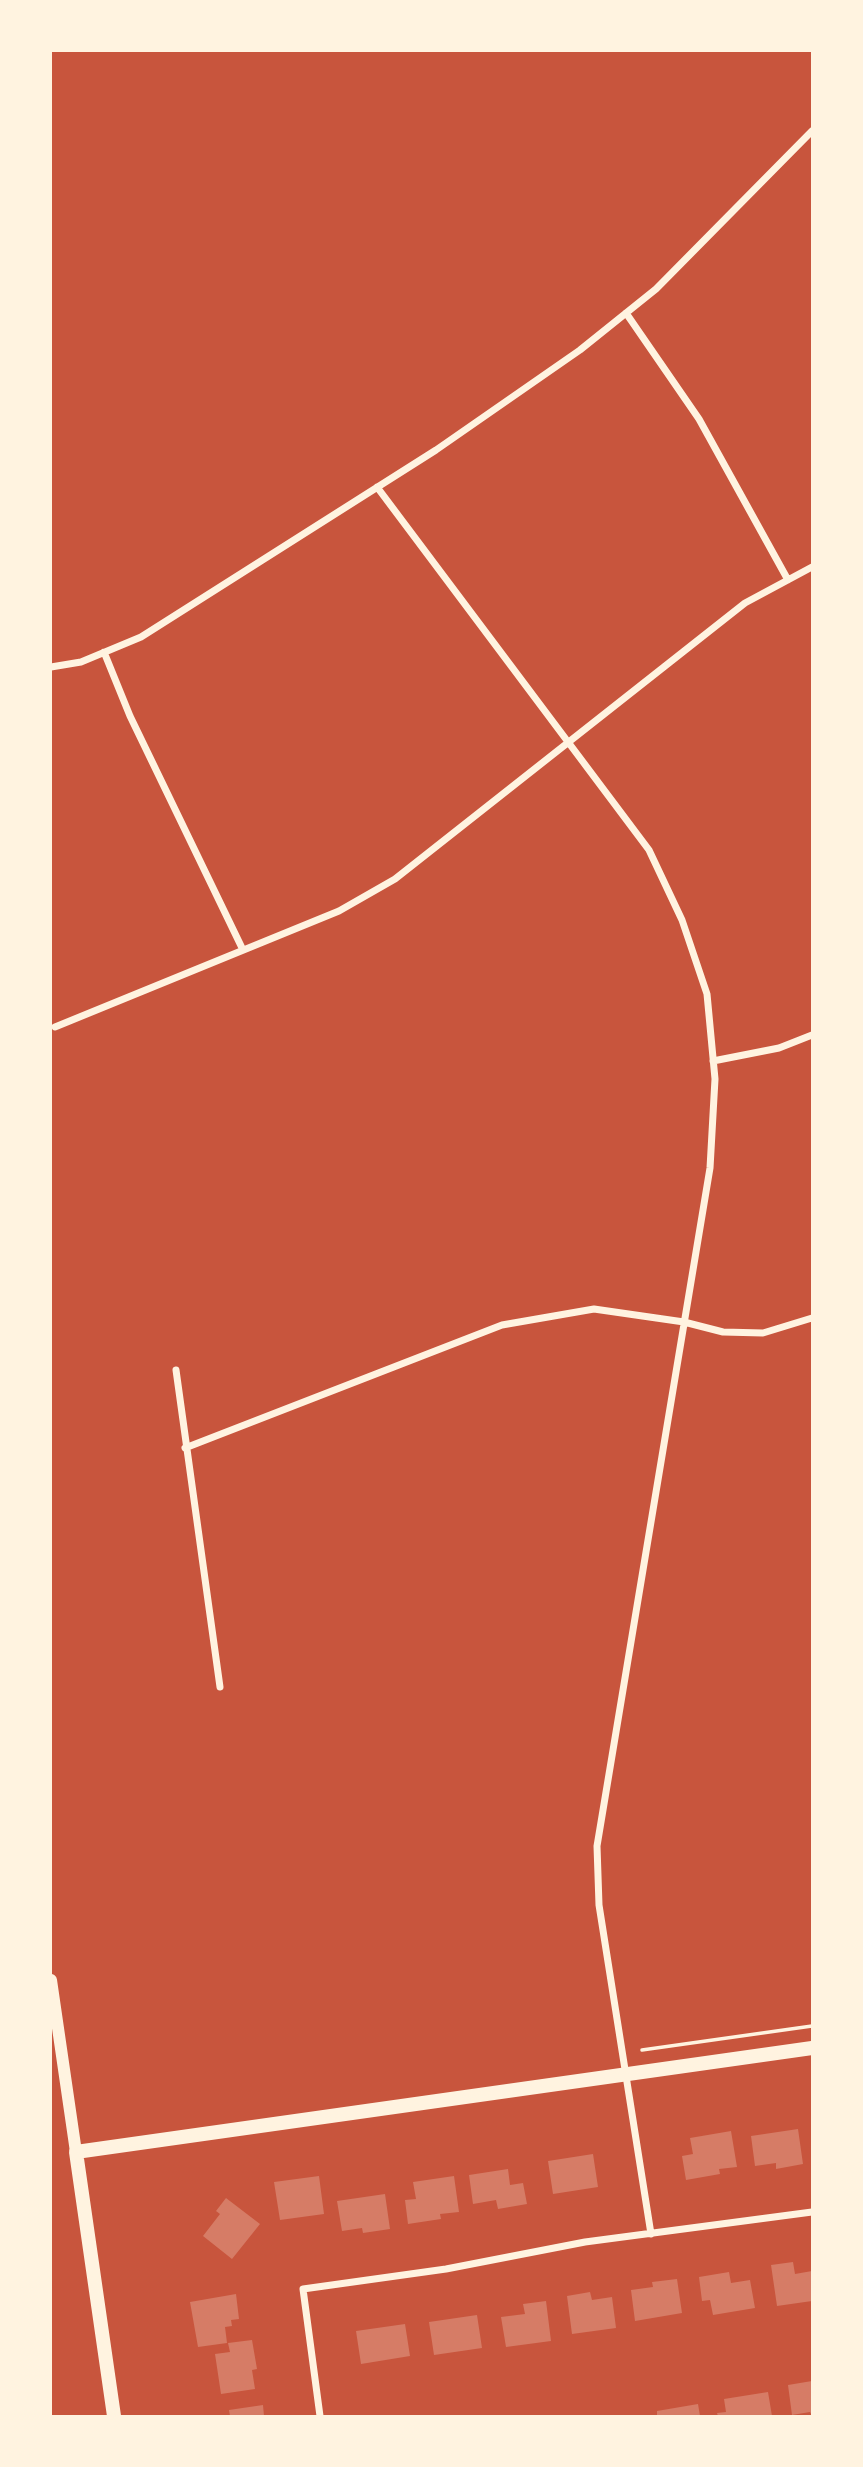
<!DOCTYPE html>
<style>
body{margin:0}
#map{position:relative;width:863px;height:2467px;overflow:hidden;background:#c8553d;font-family:Overpass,sans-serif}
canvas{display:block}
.frame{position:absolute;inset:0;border:52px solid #fff3e0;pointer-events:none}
</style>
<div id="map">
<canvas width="863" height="2467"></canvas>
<div class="frame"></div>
</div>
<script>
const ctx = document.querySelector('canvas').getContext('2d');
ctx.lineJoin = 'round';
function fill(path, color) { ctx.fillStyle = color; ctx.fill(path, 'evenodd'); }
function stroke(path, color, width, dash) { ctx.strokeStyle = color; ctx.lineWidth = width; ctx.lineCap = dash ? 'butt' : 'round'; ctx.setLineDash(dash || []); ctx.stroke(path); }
fill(new Path2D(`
 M798,2129l5,35 -27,5v-6l-21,3 -4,-30z
 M731,2131l6,36 -18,2 1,5 -34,6 -4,-24 11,-2 -3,-16z
 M593,2154l5,33 -45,7 -5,-33z
 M508,2169l2,16 13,-2 4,21 -29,5 -2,-9 -23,4 -4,-29z
 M319,2176l5,38 -44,6 -6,-38z
 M454,2176l5,36 -19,2 1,5 -33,5 -3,-24 11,-1 -3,-17z
 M385,2194l5,35 -27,4 -1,-5 -20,3 -5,-30z
 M226,2198l34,26 -28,35 -29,-23 17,-22 -4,-3z
 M793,2262l2,12 17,-3v30l-35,5 -6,-41z
 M729,2272l2,11 19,-3 5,28 -42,7 -3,-15 -8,1 -3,-24z
 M677,2279l5,34 -47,8 -4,-31 22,-3 -1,-5z
 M590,2292l2,8 20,-3 4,31 -44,6 -5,-38z
 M236,2294l3,25 -8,1 1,6 -7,1 2,16 -29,4 -8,-45z
 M546,2301l5,40 -45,6 -5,-30 24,-3 -2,-10z
 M477,2315l5,33 -48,7 -5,-33z
 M405,2324l5,32 -49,8 -5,-33z
 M252,2340l5,29 -5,1 3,19 -34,5 -6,-40 15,-2 -2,-9z
 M812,2381v35l-2,-4 -18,3 -4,-30z
 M768,2392l4,24h-54l-1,-3 9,-1 -2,-13z
 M698,2404l2,12h-43v-5z
 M263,2405l1,11h-34l-1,-6z`), '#d67c66');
stroke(new Path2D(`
 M642,2050l170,-24`), '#fff3e0', 3.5);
stroke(new Path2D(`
 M626,313l73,106 89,161
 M377,487l272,363 33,70 25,74 8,85 -5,89 -113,678 2,59 52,329
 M104,652l26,64 113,234
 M51,667l30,-5 60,-25 295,-187 144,-100 76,-61 156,-158
 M55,1027l284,-116 56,-32 350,-276 67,-36
 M713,1061l66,-13 33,-13
 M176,1370l44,317
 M185,1448l317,-123 92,-16 90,13 39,10 40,1 49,-15
 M320,2416l-17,-127 143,-20 139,-27 227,-30`), '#fff3e0', 7);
stroke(new Path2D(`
 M51,1980l25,172`), '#fff3e0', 12);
stroke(new Path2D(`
 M114,2416l-38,-264 736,-104`), '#fff3e0', 14);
</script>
